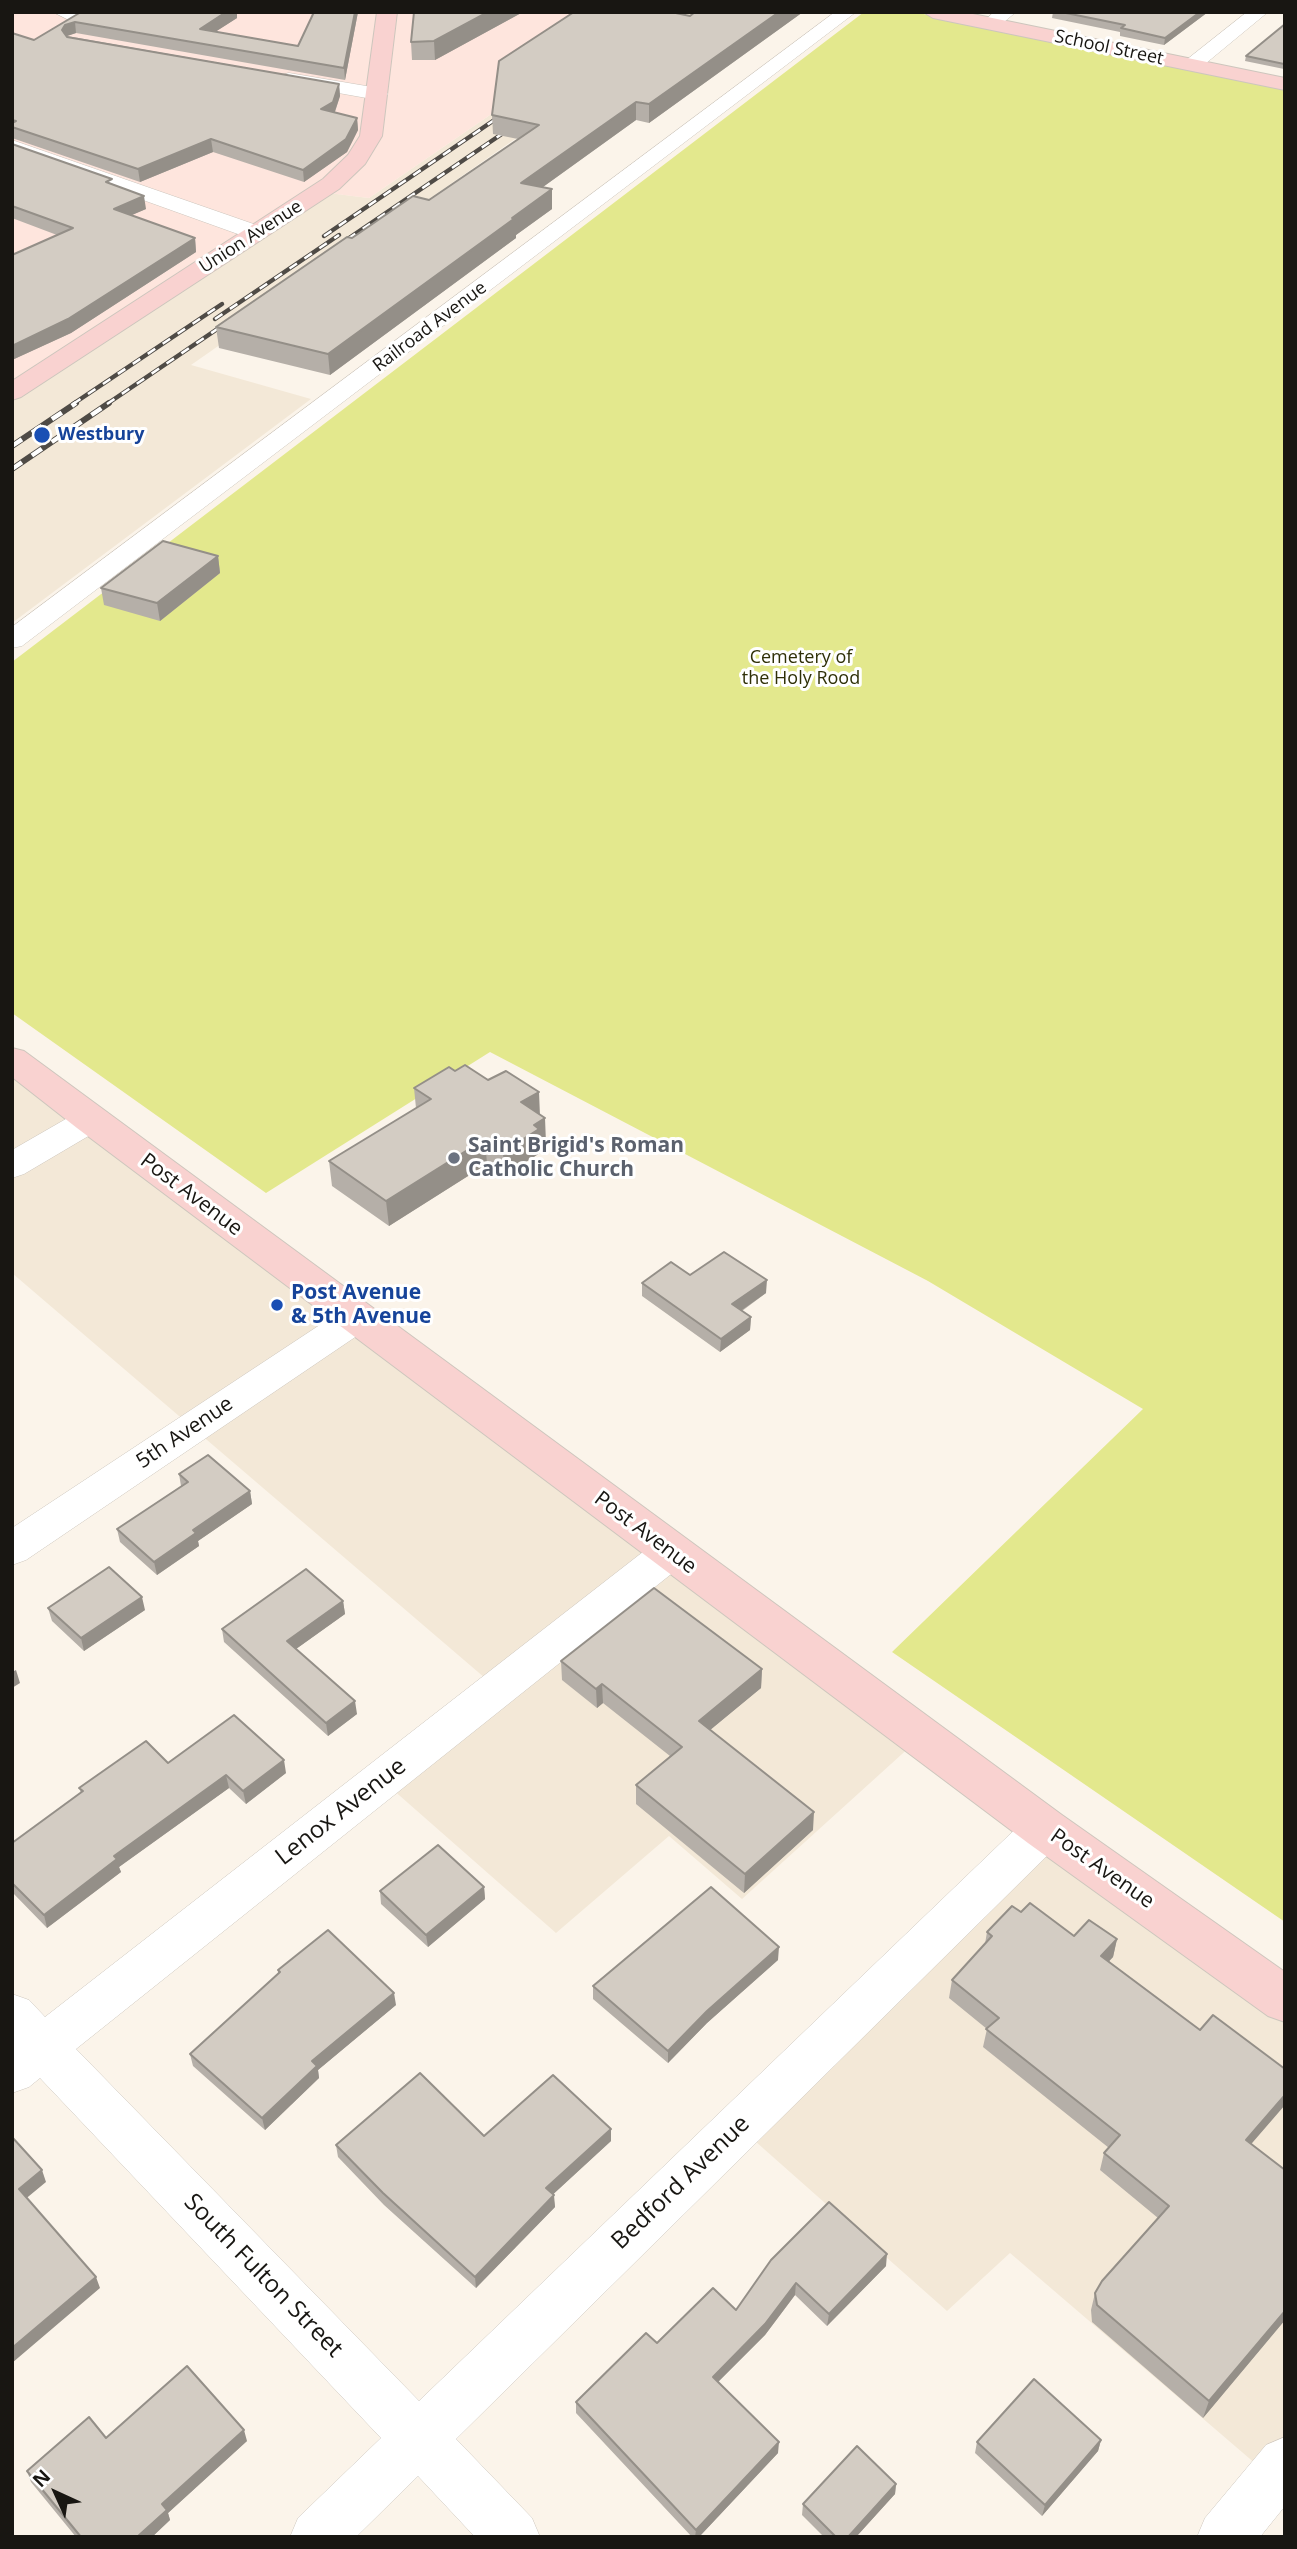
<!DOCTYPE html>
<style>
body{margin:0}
#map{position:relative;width:1297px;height:2549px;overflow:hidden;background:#fbf4ea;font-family:"Open Sans",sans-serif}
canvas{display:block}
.frame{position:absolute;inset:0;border:14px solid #181612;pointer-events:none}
.north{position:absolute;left:21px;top:2458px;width:70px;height:70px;-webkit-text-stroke:5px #fff;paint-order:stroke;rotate:315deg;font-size:19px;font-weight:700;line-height:28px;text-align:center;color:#181612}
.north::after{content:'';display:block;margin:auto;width:24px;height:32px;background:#181612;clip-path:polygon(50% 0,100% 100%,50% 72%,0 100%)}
</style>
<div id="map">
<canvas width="1297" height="2549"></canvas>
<div class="frame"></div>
<div class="north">N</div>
</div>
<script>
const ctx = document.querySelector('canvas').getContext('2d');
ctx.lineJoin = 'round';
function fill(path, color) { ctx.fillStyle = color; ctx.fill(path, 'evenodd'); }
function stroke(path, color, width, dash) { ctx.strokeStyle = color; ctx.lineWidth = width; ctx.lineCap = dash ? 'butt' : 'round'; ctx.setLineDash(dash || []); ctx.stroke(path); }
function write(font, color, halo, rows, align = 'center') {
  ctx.font = font + ' "Open Sans",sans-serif'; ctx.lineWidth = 6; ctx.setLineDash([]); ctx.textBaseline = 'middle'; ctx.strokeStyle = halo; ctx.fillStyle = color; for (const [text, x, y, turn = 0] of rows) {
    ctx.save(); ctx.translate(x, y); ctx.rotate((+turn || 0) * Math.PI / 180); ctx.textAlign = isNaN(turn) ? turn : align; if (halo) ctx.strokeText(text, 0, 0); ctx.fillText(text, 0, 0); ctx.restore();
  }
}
fill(new Path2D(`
 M640,12h57l-506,353 120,34 -299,224v-221l317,-209 40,5z
 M12,1059l911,676 -181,164 -73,-63 -113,97 -181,-159 117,-90 -480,-411z
 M1057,1824l228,166v499l-275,-236 -63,58 -209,-185z`), '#f3e8d7');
fill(new Path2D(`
 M12,12h628l-271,186 -41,-5 -316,209z`), '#fee5dd');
fill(new Path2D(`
 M864,12h50l371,78v1832l-393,-270 251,-243 -215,-128 -438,-229 -224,141 -254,-180v-351z`), '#e3e88d');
const street = new Path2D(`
 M53,12h25l2,3 -9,6z
 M835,12h21l-834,634 -10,2v-21z
 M994,12h22l-18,15h-14l-2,-4z
 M1247,12h21l-69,57h-14l-3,-4 3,-4z
 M289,73l89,15 10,6 -10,6 -96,-17 -3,-4 3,-4z
 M12,140l253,88 3,5 -3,5h-16l-237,-85z
 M90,1109l12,3 5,8 -5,8 -78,46 -12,4v-28l66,-38z
 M357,1305l13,4 6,9 -6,9 -344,233 -14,5v-37l332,-219z
 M671,1536l14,5 6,11 -6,11 -609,486 343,352 610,-585 16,-6 16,6 6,13 -6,13 -605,597 76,79 8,19h-65l-57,-61 -62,61h-66l8,-19 83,-80 -341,-360 -11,9 -17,6v-99l17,6 16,17 612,-476z
 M1285,2437v69l-25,31h-63l8,-19 61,-73z`);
const secondary = new Path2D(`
 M377,12h20l-15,124 -17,28 -26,25 -318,208 -9,3v-19l311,-202 25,-24 12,-19z
 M923,12h40l322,66v12l-352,-72z
 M12,1048l12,3 1038,764 223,157v50l-17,-6 -240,-173 -951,-715 -65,-51z`);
stroke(street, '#cdc6bd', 1);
stroke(secondary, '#cdc6bd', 2);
fill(street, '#fff');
fill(secondary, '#f9d2d0');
const railFar1 = new Path2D(`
 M324,236l185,-126
 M333,249l182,-124
 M215,319l124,-84
 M73,404l149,-100
 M107,404l125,-85`);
const rail = new Path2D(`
 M12,446l64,-43
 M12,469l97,-66`);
stroke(railFar1, '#4f4b46', 4.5);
stroke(rail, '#4f4b46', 6);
stroke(railFar1, '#fff', 2.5, [9]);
stroke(rail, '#fff', 4.5, [12]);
fill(new Path2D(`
 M81,12h156v6l-22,14 83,14 60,-34 -13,68 -269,-47 -9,3 272,48 1,12 -5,16 22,6 1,12 -11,22 -43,30 -91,-30 -73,30 -128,-44v-105l22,7z
 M523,12l-88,48h-23l-1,-18z
 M570,12h101l19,4 5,-4h108l-154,111 -13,-3 -93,67 9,22 -36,26v3l-186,137 -111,-27 -3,-21 136,-89 77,-38 89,-61 -25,-5 -1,-19 79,-101z
 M1053,12h155l-44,33 -44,-9v-4l-68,-14z
 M1285,24v44l-1,1 -39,-8 1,-5z
 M12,144l101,40 33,25 -15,6 64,23 1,14 -125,81 -59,27v-105l45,-20 -45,-17z
 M218,556l2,17 -60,48 -56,-16 -3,-17z
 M455,1071l85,43 6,29 -6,4v6l-36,23 -17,-12 -98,62 -57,-40 -3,-25 87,-53 -2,-20z
 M690,1275l76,18 -24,18 9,6 -1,13 -30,22 -78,-56v-13z
 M179,1474l71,17 2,13 -54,37 1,5 -42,29 -37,-33 -3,-13 64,-43z
 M343,1601l2,13 -49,35 61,65 -29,22 -104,-94 -2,-13z
 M48,1608l97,2 -61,41 -32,-30z
 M561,1661l201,8 -1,19 -51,42 103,100 -69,63 -108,-89v-19l34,-29 -67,-53 -6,5 -35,-28z
 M168,1763l118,10 -40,31 -17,-16 -110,79 2,5 -74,56 -35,-36v-49l69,-50 -2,-5z
 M484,1887l1,12 -57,48 -47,-43 -1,-13z
 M1021,1912l53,24 43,3 -4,18 -4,4 142,183 34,176 -82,98 -111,-96 -1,-12 4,-17 63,-75 -58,-48 4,-17 5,-5 -126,-101 4,-18 -38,-31 3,-18 33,-36 2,-12z
 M778,1960l-71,63 -39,40 -75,-64v-13z
 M278,1970l118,35 -78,65 1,8 -54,52 -72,-64 -3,-12 88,-80z
 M611,2129v12l-58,53 2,13 -79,81 -92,-83 -46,-48 -2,-12z
 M771,2260l115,6 -59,60 -32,-31 -30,40 -47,47 60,71 -79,84h-7l-116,-124v-11l81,-59 79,-33z
 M106,2438l141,3 -79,72 2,7 -18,17h-76l-45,-55 -4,-11z
 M1101,2440l-3,11 -56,65 -67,-63 2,-11z
 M896,2484l-1,10 -39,43h-32l-22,-22 1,-11z`), '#b5afa8');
fill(new Path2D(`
 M226,12h11v6l-36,23 -1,-12z
 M355,12h3l-13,68 -1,-12z
 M488,12h35l-88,48 -1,-19z
 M779,12h24l-154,111v-19z
 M1200,12h8l-44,33 1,-7z
 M75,22l1,11 -9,3 -5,-6 3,-5z
 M339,84l1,12 -6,18 -13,-5z
 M636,102v18l-114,82 -1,-19z
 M357,118l1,12 -11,22 -43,30 -1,-12z
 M211,139l2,13 -73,30 -2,-13z
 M552,189v20l-36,26v3l-186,137 -2,-21z
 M144,196l2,13 -30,13 -2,-13z
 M195,238l1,14 -125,81 -59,27v-14z
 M218,556l2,17 -60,48 -3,-18z
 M539,1092l1,24 -19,-14z
 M545,1118l1,25 -6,4v6l-36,23 -1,-24 31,-27z
 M485,1139l2,25 -98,62 -3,-25z
 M767,1280l-1,13 -34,24v-13z
 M751,1317l-1,13 -30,22 1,-13z
 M250,1491l2,13 -54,37 1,5 -42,29 -3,-13 39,-32z
 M142,1597l3,13 -61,41 -3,-13z
 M343,1601l2,13 -56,40 -2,-13z
 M762,1669l-1,19 -63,52 1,-19z
 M16,1670l4,13 -8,5v-16z
 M602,1684l1,19 -6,5 -1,-19z
 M355,1701l2,13 -29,22 -2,-13z
 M284,1760l2,13 -40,31 -3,-13z
 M226,1775l3,13 -110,79 2,5 -74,56 -3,-13 70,-59z
 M814,1812l-1,18 -69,63 1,-19z
 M484,1887l1,12 -57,48 -2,-12z
 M1117,1939l-4,18 -16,17 4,-18z
 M779,1947l-1,13 -71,63 -39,40v-12l39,-40z
 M394,1993l2,12 -78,65 1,8 -54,52 -3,-12 50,-57z
 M1285,2095v10l-45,52 6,-17z
 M611,2129v12l-64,59 -1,-12z
 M42,2170l4,12 -23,19 -4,-12z
 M554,2195l1,12 -79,81 -1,-11z
 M887,2254l-1,12 -59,60 2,-12z
 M96,2277l4,11 -88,75v-15z
 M796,2283l-1,12 -30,40 -53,53 1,-11z
 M1285,2311v9l-82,98 6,-17z
 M244,2430l3,11 -79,72 2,7 -18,17h-15l25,-33z
 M1101,2440l-3,11 -56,65 3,-11z
 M779,2442l-1,11 -79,84h-4l1,-7z
 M896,2484l-1,10 -39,43h-8z`), '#948f88');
const building = new Path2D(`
 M81,12h145l-26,17 98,17 16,-34h41l-11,56 -269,-46 -10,3 -3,5 5,7 272,47 -6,18 -12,7 36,9 -11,21 -43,31 -92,-31 -73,30 -126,-42v-4l4,-2 -4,-1v-87l22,7z
 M414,12h74l-54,29 -23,1z
 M574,12h97l19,4 5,-4h84l-130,92 -13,-2 -115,81 31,6 -40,29h3l-187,136 -112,-27 131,-90 5,1 61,-42 16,4 110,-75 -47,-10 7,-54z
 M1061,12h139l-35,26 -44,-10 4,-3z
 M1285,24l-1,40 -38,-8z
 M12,144l100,35 -6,3 38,14 -30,13 81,29 -127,81 -56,27v-91l61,-27 -61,-22z
 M163,541l55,15 -61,47 -56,-15z
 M465,1065l23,15 18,-9 33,21 -18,10 24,16 -11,7 5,4 -36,23 -18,-13 -99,62 -57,-40 102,-62 -17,-11 35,-21 6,4z
 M724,1252l43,28 -35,24 19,13 -30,22 -79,-56 29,-21 19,13z
 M208,1455l42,36 -57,39 3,3 -42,29 -37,-33 71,-47 -9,-8z
 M109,1567l33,30 -61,41 -33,-30z
 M306,1569l37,32 -56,40 68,60 -29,22 -104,-94z
 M654,1588l108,81 -63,52 115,91 -69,62 -109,-89 46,-38 -80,-63 -6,5 -35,-28z
 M234,1715l50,45 -41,31 -17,-16 -112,81 3,3 -73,56 -32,-32v-40l71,-52 -4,-3 67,-47 22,22z
 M438,1845l46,42 -58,48 -46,-44z
 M711,1887l68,60 -72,64 -39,40 -75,-65z
 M1030,1903l44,33 15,-16 28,19 -16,17 99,74 13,-15 72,54v26l-39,45 39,30v141l-76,90 -112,-96 -2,-12 7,-12 67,-75 -65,-53 16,-18 -134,-106 13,-11 -47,-38 40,-44 -5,-4 25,-26 9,6z
 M328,1930l66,63 -82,68 5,5 -55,52 -72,-64 90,-82 -2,-2z
 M420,2073l64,63 69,-61 58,54 -65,59 8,7 -79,82 -92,-84 -47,-48z
 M12,2137l30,33 -23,19 77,88 -84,71z
 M829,2202l58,52 -58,60 -33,-31 -31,41 -52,53 66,65 -83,88 -120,-128 70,-69 11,10 56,-55 23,22 35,-50z
 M187,2366l57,64 -82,74 5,6 -30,27h-56l-54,-66 62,-54 17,21z
 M1034,2379l67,61 -56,65 -68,-63z
 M857,2446l39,38 -48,53h-12l-33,-33z`);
fill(building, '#d3ccc3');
stroke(building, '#948f88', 2);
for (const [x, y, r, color] of [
 [42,435,9,"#1a4fb4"],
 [454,1158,7,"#6b7280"],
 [277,1305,7,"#1a4fb4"]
]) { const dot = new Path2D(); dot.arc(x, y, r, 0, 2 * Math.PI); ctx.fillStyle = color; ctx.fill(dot); stroke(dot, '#fff', 2.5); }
write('18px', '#181612', '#fff', [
 ["School Street",1109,48,12],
 ["Union Avenue",251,237,-33],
 ["Railroad Avenue",430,327,-37]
]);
write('bold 18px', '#164399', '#fff', [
 ["Westbury",58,435]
], 'left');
write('18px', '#2f3007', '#fff', [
 ["Cemetery of",801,658],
 ["the Holy Rood",801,679]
]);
write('bold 21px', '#5b616d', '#fff', [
 ["Saint Brigid's Roman",468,1146],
 ["Catholic Church",468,1170]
], 'left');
write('21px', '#181612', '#fff', [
 ["Post Avenue",191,1195,37],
 ["5th Avenue",185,1433,-34],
 ["Post Avenue",645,1533,37],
 ["Post Avenue",1102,1869,35]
]);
write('bold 21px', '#164399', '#fff', [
 ["Post Avenue",291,1293],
 ["& 5th Avenue",291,1317]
], 'left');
write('24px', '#181612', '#fff', [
 ["Lenox Avenue",341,1812,-38],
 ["Bedford Avenue",681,2183,-44],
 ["South Fulton Street",263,2276,46]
]);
</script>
